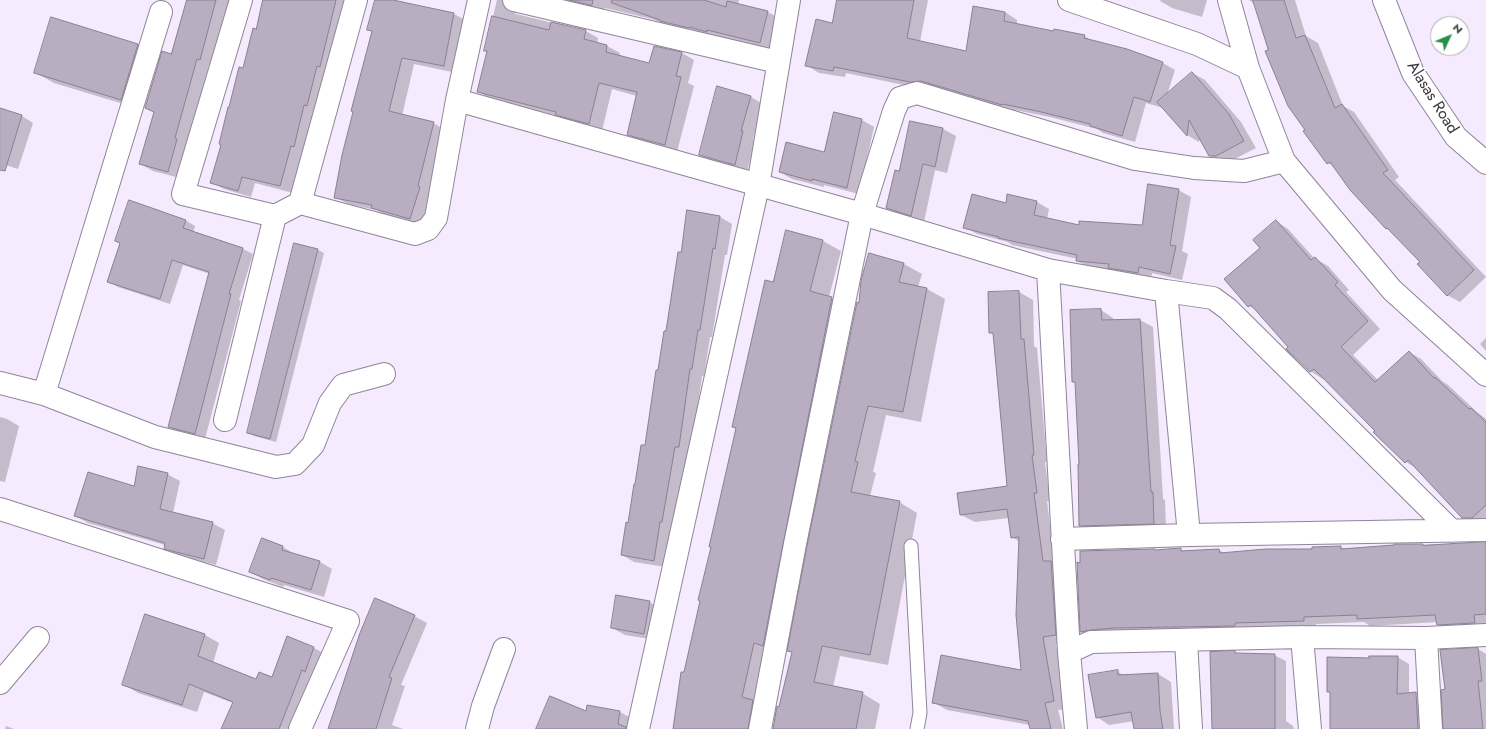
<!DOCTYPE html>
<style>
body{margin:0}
#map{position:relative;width:1486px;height:729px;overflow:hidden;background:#f6eafe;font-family:Jost,sans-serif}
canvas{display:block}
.north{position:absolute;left:1430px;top:16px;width:40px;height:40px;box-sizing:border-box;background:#fff;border:1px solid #b1afb2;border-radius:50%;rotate:46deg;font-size:11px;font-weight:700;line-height:16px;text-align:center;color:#3b363e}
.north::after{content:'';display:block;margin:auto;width:14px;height:18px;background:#259047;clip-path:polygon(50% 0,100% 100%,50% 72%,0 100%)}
</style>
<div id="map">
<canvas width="1486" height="729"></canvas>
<div class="north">N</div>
</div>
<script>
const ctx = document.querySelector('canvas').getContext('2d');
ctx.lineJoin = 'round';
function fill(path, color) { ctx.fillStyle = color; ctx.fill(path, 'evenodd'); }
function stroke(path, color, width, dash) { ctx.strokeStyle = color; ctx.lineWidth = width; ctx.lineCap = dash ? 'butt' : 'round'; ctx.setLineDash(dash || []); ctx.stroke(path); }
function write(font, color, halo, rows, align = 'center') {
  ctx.font = font + ' Jost,sans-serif'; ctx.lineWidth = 3; ctx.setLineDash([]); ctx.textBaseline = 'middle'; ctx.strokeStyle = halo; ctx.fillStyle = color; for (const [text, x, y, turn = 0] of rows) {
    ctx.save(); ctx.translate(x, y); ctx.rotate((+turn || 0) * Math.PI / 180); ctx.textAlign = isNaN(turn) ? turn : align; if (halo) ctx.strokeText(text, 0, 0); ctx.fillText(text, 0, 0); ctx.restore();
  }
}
fill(new Path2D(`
 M187,0h44l-18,66 -4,-1 -22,81 -7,32 -27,-7 -13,-7z
 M264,0h86l-57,193 -38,-10 -4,14 -27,-8 -13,-7 33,-113 13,-39z
 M376,0h14l64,14 13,7 -10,52 -43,-9 -12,52 31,7 13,7 -14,65 -9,31 -39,-12 -8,-4 -28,-6 -13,-7 38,-165 -4,-2z
 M497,0h19l-2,11 2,3 70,17 12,7 -1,6 10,2 13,7 -1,4 31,8 4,-18 28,6 12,7 -6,23 6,3 -17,66 -36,-10 -13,-8 9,-38 -25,-7 -10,42 -33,-10 -10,-5 -69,-17 -12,-8 10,-39 -3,-2z
 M554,0h185l-1,5 30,7 12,7 -7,31 -53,-13 -1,2 -46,-11 -21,-9 -47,-11 -1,4z
 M838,0h90l-8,42 47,10 38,-40 12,8v5l37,8 30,3 10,6 33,8 36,13 12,7 -8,25 25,-22 13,7 36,42 15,26 -27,14h-7l-13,-7 -9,-17 -1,4 -12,-7 -24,-27 -17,-5 -11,39 -32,-9 -6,-4 -47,-12 -35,-7v1l-92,-22 -77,-16 -1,4 -26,-4 -13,-8 27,-41z
 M1161,0h46l-5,17 -30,-9 -12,-7z
 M1249,0h46l11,36 12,7 25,63 11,6 45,65 -4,3 91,97 -26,25 -13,-7 -26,-33 -29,-30 -5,-3 -36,-40 -16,-22 -7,-4 -59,-113 -13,-45z
 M52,19l86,26 18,10 -16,54 -86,-26 -18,-10z
 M751,97l12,7 -10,35 2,1 -8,32 -34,-10 -13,-7z
 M0,110l22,6 11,7 -15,46 -18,-6z
 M862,120l12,7 -15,67 -35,-9v2l-32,-8 -12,-7 45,-19z
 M911,122l32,7 13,7 -9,37 -12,-3 -11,52 -24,-7 -13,-7 13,-36z
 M1178,190l13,7 -9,54 6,3 -6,26 -30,-7 -1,7 -29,-5 -8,-5 -24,-2 -13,-7 1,-2 -66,-14 -4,-3 -31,-8 -12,-7 41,-23 2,-9 29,7 12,7 -2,10 33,7h63z
 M688,211l32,6 12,7 -5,31h-2l-13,82h-2l-6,39h-2l-11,78 -4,-1 -13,76 -8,38 -32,-5 -12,-7 24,-109 12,-75 23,-118z
 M185,220l10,6 -2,7 50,16 10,5 -14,46 2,1 -36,138 -26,-6 -10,-6 41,-153 -27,-9 -13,39 -52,-17 -10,-6z
 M1276,221l12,8 26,29 14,8 21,24 -3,2 34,37 -27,26 25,25 31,-28 12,7 21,22 6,4 29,27 9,7v105l-10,1 -13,-8 -47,-49 -10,-6 -82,-84 -1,1 -13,-8 -52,-60 -9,-5 13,-58z
 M787,231l36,10 18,10 -12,46 21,11 -83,421h-93l1,-16h2l59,-284 -3,-2z
 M318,250l6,3 -48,189 -22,-6 -6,-4z
 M869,254l35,10 18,10 -4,13 9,2 18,10 -24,123 -35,-7 -13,57 3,1 -6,23 29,6 18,11 -29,152 -48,-9 -7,31 29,6 18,11 -5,25h-101l19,-76 -4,-2z
 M1019,292l14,8 1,46 3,2 10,114h-2l5,39h-3l8,64 14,78 -13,1 12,65 -10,1 5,19h-32l-1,-4 -83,-15 -14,-8 89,-31 -2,-129 -8,-5 -3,-19 -34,4 -14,-7 47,-28 -14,-152 -4,-3z
 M1101,310l12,8 1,3 26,-1 13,7 10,172 2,1 1,30 -73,3 -13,-8v-60l-4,-82 -3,-1z
 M1486,338v13l-6,-7z
 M0,417l7,2 12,7 -14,56 -5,-1z
 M167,474l13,7 -7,32 39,10 13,7 -9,35 -39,-10 -12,-7v-3l-77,-22 -12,-7z
 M1486,543v87l-35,2 -13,-8v-2l-68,4 -6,-4 -48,2v3l-222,12 -13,-7 74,-82 3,1 22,-2 5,3 34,-2 7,4 87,-4 27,-3 5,2 78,-4 3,1z
 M283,547l12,7v1l25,7 12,7 -8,28 -40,-12 -1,2 -20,-8 -13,-7z
 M649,602l13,7 -6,31 -31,-5 -13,-7z
 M145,615l60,20 14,8 -6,20 44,17 15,-2 16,-40 26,10 15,8 -32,73h-75l11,-26 -29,-11 -7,20 -59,-19 -15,-9z
 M414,616l13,7 -26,62 4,1 -13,39 11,4h-74z
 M1478,649l8,5v75h-41l1,-39z
 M1235,652l3,2 36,1 12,6v60l7,5 1,3h-81l-2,-76z
 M1397,657l12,7v31l11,6v28h-89v-36l-3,-2z
 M1118,672l7,4 33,-2 13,8 3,47h-39l-1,-8 -25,4 -12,-8z
 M588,707l32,5 13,7 -2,10h-94l50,-17z
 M6,726l8,3h-9z`), '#0003');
const building = new Path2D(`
 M187,0h29l-16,60 -3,-1 -22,79 2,1 -9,33 -29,-8 15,-52 -9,-4 17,-57 9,3z
 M263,0h73l-16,67 -3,-1 -10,40 -3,-1 -10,42 -3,-1 -11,40 -38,-9 -4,14 -28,-8 11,-38 -2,-1 9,-37h1l10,-40 4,1 10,-40 3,1z
 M375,0h18l61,13 -10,53 -42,-8 -13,53 45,11 -16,64 2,1 -10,32 -39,-11 1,-3 -38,-7 8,-43 11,-43 -2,-1 21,-80 -5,-1z
 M569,0h24l-1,5z
 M612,0h92l22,7 1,-6 41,10 -8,32 -53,-13v2l-18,-5v1l-29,-7v-1l-48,-17z
 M837,0h77l-7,38 59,13 7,-45 32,6 -1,9 49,10 1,-2 31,6 -1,3 43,11 36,13 -13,40 -16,-5 -12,39 -32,-10v-2l-53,-13 -35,-7v1l-81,-24 -11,1 -76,-15 -1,4 -28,-5 11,-47 16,4z
 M1253,0h31l12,38 9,-3 30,73 7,-4 46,66 -5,3 91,97 -27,26 -30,-32 3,-2 -33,-34 -1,1 -36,-39 -20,-28 -3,2 -24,-33 2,-1 -17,-24 -23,-55 3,-1z
 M492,16l57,14 2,-8 35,8 -2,9 23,6 -1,7 43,11 5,-17 28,6 -6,24 5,1 -16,68 -38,-10 10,-43 -38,-9 -10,41 -34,-9 1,-3 -79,-20 10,-41h-3z
 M51,17l87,27 -17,56 -87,-27z
 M1192,72l37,42 15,27 -28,15h-7l-20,-36 -2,16 -30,-34z
 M717,86l34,10 -10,35h2l-8,34 -36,-10z
 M0,108l22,7 -17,56 -5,-1z
 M834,112l28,7 -15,69 -35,-9v2l-33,-9 7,-30 38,10z
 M910,121l33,7 -8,39 -12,-3 -12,52 -25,-8 9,-38 4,1z
 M1148,184l31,5 -9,56 6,1 -6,28 -31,-7 -1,6 -30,-5 1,-4 -33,-3 1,-6 -79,-17 1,-1 -36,-9 9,-34 34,9 1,-9 30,7 -3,14 45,10v-4l63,4z
 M129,200l57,20 -3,8 60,20 -14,46h2l-36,140 -27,-7 41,-155 -37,-12 -12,39 -53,-17 13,-39 -5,-2z
 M687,210l33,6 -5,33 -2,-1 -13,82h-2l-6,39h-2l-11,78h-4l-13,75h-2l-6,39 -33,-6 5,-33 2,1 6,-39h1l6,-39h4l11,-75h2l6,-39h2l12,-79h3z
 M1276,220l35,40 4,-3 23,25 -3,3 33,36 -27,26 34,35 34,-31 25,27 1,-1 34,32 2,-1 15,14v83l-14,13h-10l-54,-58 -3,3 -32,-31 2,-1 -61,-62 -4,3 -24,-23 2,-2 -37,-42 -3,2 -24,-28 36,-31 -7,-8z
 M786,230l37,10 -13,51 22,6 -69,349 -9,-3 -12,54 11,3 -5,29h-75l8,-57h3l16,-71 -2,-1 13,-53h-2l27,-119 -4,-1 33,-147 8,2z
 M294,243l24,6 -48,190 -23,-6z
 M869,253l35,10 -5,19 28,6 -24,124 -35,-6 -13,55 3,1 -7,30 49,9 -30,154 -48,-9 -8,36 49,10 -7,37h-83l4,-23 2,1 13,-55 -5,-1 20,-105 50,-244 2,1 2,-22z
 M1019,291l2,48h3l10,116h-2l5,38h-3l9,68h8l5,74 -13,2 11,64 -9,2 6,26h-21l-2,-8 -96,-18 9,-48 80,15 -5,-55 3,-78 -8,1 -4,-29 -47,6 -3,-22 50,-7 -14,-153h-4l-1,-41z
 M1101,309l1,11 38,-1 11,173h2l1,32 -75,2 -1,-62h1l-4,-82h-3l-2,-72z
 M138,466l30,7 -8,36 53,13 -9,37 -40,-10 1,-6 -91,-27 14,-44 46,14z
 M262,538l21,8 -1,4 38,11 -9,29 -40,-12 -1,2 -21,-8z
 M1486,542v72l-12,1 1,8 -38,2 -2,-10 -78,4v-4l-53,2v4l-69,2v3l-121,2 -23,2 -11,2 -3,-70 3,1v-12l75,-2v1l26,-2v3l38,-2 1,4 46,-4h46v-2l29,-1v3l53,-4v-1h29v1z
 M616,595l34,6 -6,33 -33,-6z
 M375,598l40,17 -26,62 3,1 -16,51h-48l32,-96z
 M145,614l60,20 -7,22 58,23 3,-7 13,5 15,-41 27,11 -9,25 -3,-2 -23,59h-58l12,-27 -44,-18 -7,21 -60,-20z
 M1478,648l4,33h-4l5,48h-40l-2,-39 4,-1 -5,-39z
 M1235,651v2l40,1v75h-63l-2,-77z
 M1369,656h29l-1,38 19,-2 2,37h-88v-37h-3v-35l42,1z
 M1118,670v5l40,-2 2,38 3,18h-29l-3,-17 -35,6 -8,-43z
 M550,696l36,15 1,-6 33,6 -2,13 8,3v2h-90z`);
fill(building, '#b9aec1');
stroke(building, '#8b8092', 1);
const service = new Path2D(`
 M911,546l9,167 -3,16`);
const minor = new Path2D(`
 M241,0l-58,194 92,22
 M514,0l264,62
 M1069,0l128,44 51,24 36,93 108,129 94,85
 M1229,0l19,68
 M457,100l405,114 186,56 118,21 47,7 15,11 224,222
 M300,203l115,31 13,-5 8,-11 21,-118 22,-100
 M1048,270l21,382 7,77
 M1166,291l23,244
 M0,383l44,11 111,43 121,30 19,-3 18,-19 17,-42 13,-18 41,-11
 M44,394l117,-382
 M225,420l50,-204 25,-13 56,-203
 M0,509l348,112 -48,108
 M1062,539l127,-4 297,-5
 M1302,637l8,92
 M1426,638l5,91
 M1186,640l5,89
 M1069,652l22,-10 211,-5 124,1 60,-3
 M0,683l38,-45
 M477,729l6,-23 21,-57
 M638,729l120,-543 31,-186
 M760,729l35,-185 67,-330 32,-103 6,-13 17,-5 218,66 59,9 50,3 40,-10`);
const tertiary = new Path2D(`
 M1384,0l29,73 43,64 30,26`);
stroke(service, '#908598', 15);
stroke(minor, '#908598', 24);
stroke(tertiary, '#908598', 24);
stroke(service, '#fff', 13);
stroke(minor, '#fff', 22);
stroke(tertiary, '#fff', 22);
write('16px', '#3b363e', '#fff', [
 ["Alasas Road",1432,98,58]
]);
</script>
